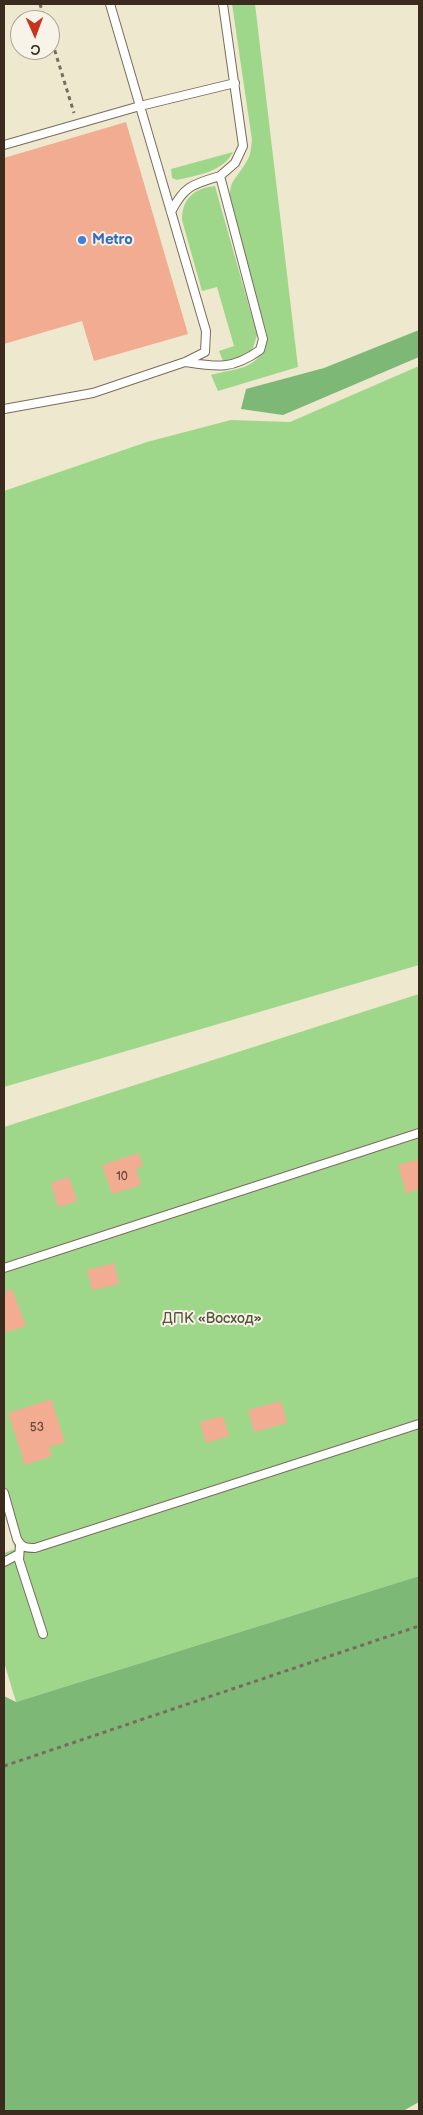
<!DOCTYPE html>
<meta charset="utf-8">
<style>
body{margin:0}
#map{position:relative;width:423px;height:2115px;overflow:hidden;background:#eee8ce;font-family:"Balsamiq Sans",sans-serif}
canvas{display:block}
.frame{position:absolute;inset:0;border:5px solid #3b2a1e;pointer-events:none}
.north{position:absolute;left:10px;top:10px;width:50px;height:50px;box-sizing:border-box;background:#f7f3e8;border:1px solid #aca397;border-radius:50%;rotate:178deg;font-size:14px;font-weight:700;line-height:20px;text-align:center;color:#3b2a1e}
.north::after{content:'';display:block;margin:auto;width:18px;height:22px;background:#c8321e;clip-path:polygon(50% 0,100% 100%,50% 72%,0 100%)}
</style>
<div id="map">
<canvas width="423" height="2115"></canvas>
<div class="frame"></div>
<div class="north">С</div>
</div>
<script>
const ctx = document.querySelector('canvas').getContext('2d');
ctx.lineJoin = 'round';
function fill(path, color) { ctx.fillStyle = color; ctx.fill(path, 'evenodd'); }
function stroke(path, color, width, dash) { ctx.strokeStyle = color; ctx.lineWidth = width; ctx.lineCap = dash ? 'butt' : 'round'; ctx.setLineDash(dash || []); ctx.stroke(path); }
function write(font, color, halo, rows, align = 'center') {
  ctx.font = font + ' "Balsamiq Sans",sans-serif'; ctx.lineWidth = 4; ctx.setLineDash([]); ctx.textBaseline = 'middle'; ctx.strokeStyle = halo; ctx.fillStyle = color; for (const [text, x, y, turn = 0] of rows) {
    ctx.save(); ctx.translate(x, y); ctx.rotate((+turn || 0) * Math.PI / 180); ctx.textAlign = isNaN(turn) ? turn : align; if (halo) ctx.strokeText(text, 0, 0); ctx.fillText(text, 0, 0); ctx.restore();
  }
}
fill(new Path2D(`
 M232,4h23l43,363 -80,24 -7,-16c30,-8 51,-5 56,-41l-36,-125c-4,-31 4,-26 17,-50 3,-5 3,-13 4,-19z
 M233,152c-10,20 -35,23 -56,28l-5,-2 -1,-9z
 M215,186l42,149 -5,16 -8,5 -21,5 -4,-10 15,-5 -17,-59 -15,4 -20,-71c0,-21 12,-32 33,-34z
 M419,366v599l-415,122v-596l143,-49 84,-22 59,2z
 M419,994v582l-403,126 -12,-40v-109l11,-4 -11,-38v-384z`), '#9ed78a');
fill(new Path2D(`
 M419,330v27l-136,58 -42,-6 5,-20 78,-21z
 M419,1576v526l-16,9h-399v-415l12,6z`), '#7eb876');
fill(new Path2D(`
 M126,122l62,212 -94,27 -12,-40 -78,23v-186z
 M138,1153l5,13 -7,2 5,17 -29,9 -10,-29z
 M419,1159v30l-13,4 -8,-28z
 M69,1177l8,24 -19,6 -7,-24z
 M114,1263l5,21 -27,6 -5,-20z
 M12,1289l14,37 -22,7v-41z
 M51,1399l14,43 -16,5 3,9 -27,9 -17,-52z
 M281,1401l6,22 -33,9 -6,-22z
 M223,1416l6,20 -23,7 -6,-21z`), '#f1ac91');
const lane = new Path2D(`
 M4,145l136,-39 95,-23
 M171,212c13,-26 22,-28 49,-36
 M185,362c32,5 47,8 75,-12l3,-11 -43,-163 15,-13 8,-17 -20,-142
 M4,409l89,-16 92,-31 20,-10 1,-21 -96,-327
 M4,1268l415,-135
 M4,1493l13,46c5,9 9,9 18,9l384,-124
 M20,1545l-1,15 24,74
 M4,1562l15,-8`);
stroke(lane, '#7a6c5c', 10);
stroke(new Path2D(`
 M40,4l5,16
 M50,35l24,78
 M4,1766l415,-140`), '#7a6c5c', 3, [4, 4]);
stroke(lane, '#fff', 8);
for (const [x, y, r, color] of [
 [82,240,5,"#3f7fe0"]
]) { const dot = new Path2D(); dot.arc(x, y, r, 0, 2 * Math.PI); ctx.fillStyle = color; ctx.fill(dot); stroke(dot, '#f7f3e8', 2); }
write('12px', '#684a3b', null, [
 ["10",122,1177],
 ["53",37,1428]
]);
write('bold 15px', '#366cbe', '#f7f3e8', [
 ["Metro",92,240]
], 'left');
write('15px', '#545539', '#f7f3e8', [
 ["ДПК «Восход»",212,1319]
]);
</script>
